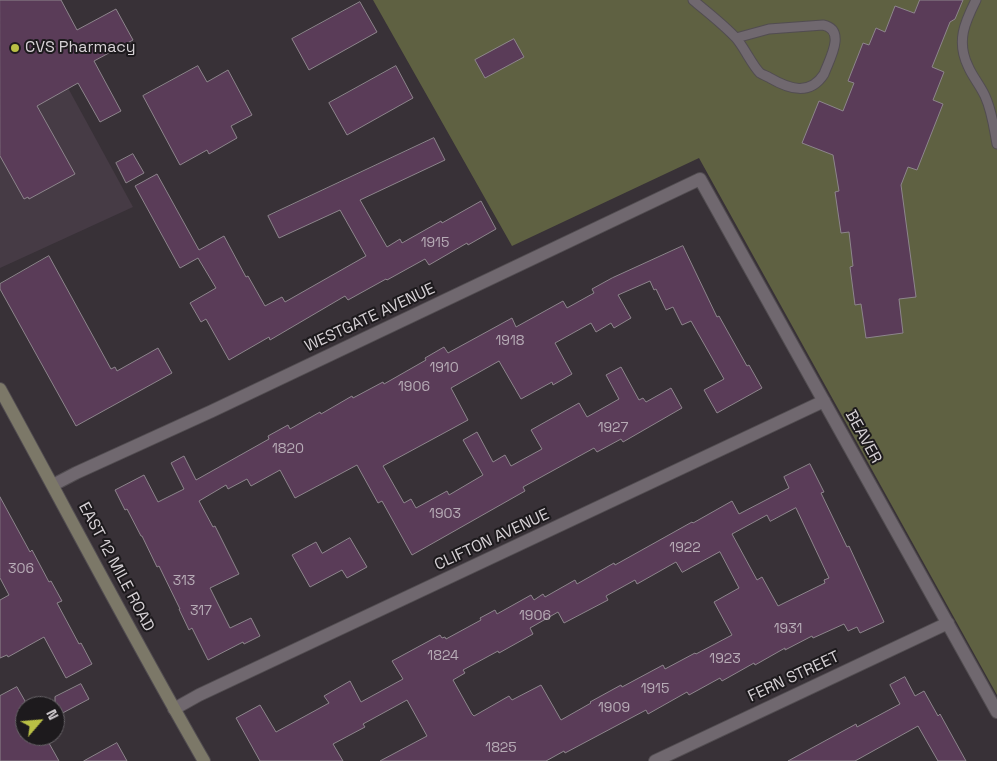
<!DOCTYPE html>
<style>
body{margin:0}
#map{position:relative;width:997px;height:761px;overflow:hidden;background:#383137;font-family:"Space Grotesk",sans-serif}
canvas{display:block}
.north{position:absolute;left:15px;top:696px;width:50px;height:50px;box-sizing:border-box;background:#1d1a1d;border:1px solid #676367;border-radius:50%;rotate:63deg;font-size:14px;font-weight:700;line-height:20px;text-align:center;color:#d6d1d5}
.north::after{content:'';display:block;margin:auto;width:18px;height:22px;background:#bac045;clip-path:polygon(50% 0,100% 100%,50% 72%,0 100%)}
</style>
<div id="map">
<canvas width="997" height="761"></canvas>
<div class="north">N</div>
</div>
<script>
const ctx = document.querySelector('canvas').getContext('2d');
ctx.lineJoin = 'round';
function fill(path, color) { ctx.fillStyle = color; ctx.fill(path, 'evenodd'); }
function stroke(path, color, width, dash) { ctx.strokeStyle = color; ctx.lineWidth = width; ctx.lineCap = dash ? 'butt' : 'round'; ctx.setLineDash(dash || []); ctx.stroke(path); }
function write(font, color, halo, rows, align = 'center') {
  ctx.font = font + ' "Space Grotesk",sans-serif'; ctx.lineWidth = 4; ctx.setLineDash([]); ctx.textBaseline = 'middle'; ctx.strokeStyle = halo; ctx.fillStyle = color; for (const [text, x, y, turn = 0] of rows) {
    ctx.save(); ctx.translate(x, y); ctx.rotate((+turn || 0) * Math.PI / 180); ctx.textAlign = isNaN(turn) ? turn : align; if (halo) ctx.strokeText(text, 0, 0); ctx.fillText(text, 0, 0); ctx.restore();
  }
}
fill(new Path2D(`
 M0,0h20l113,207 -133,61z`), '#463b45');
fill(new Path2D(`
 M373,0h624v695l-298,-537 -187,88z`), '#5f6142');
const building = new Path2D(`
 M0,0h61l16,30 39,-21 17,31 -39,21 27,50 -21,11 -22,-39 -41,23 38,68 -46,25 -1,-2 -4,2 -24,-43z
 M920,0h43l-8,19 -5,3 -18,45 12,5 -11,28 10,4 -26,66 -9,-3 -7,18 15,112 -17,2 4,34 -37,5 -5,-34 -6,1 -5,-38 3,-1 -4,-34 -8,1 -6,-41 4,-1 -6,-36 -31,-12 17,-42 24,10 11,-28 -6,-2 15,-38 6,2 7,-17 9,4 10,-26 19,7z
 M360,2l17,30 -68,38 -17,-31z
 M514,39l10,18 -39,21 -10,-18z
 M198,66l9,16 21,-12 24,45 -21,11 6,12 -28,16 -2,-4 -27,15 -37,-69z
 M396,66l17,32 -66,37 -18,-32z
 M434,138l11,22 -85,40 27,47 13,-8 2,4 39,-22 1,2 39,-22 15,28 -28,16 -1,-2 -38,22 -4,-6 -38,21 -1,-1 -38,21 -3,-4 -75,44 -1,-3 -40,23 -23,-41 -5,3 -11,-19 26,-15 -18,-30 -18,10 -45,-82 22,-12 42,76 25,-14 22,41 2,-1 17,30 17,-9 3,5 81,-46 -26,-46 -61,28 -11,-22z
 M133,154l11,19 -18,10 -10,-20z
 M683,246l34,71 2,-1 28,50 2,-1 13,23 -45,25 -13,-23 20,-11 -33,-58 -9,4 -9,-18 -7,3 -10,-21 -2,1 -4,-9 -32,14 13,23 -17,10 -3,-5 -15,9 -5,-9 -36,20 17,31 -19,11 -1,-3 -31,17 -22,-38 -48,27 17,32 -85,46 21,37 7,-4 5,9 31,-17 2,4 34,-20 -20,-35 14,-8 16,30 12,-7 6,11 31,-17 -11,-19 48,-27 8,14 32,-18 -13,-24 15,-8 18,33 4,-2 3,4 25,-14 11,20 -59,34 -2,-3 -24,13 -3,-4 -71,39 2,4 -113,64 -30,-54 -4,2 -21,-38 -62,33 -15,-28 -29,16 -4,-7 -19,10 -2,-4 -27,16 14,26 2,-1 24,48 -29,14 20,40 21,-10 9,18 -16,8 -1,-2 -35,18 -16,-32 -3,2 -10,-21h1l-21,-43 -2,1 -15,-31h-1l-14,-27 -2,1 -10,-20 29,-15 14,27 26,-13 -13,-26 13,-7 12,24 73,-41 -1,-3 20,-11 2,4 30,-17 1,2 31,-18 1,2 30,-16 1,2 42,-24 -1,-2 19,-11 4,6 64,-35 4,9 47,-26 4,7 27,-15 -2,-4 20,-11z
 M49,256l62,113 4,-2 2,4 41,-23 14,25 -96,53 -76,-137v-5z
 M810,464l14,28 -3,1 26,54 2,-1 35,76 -24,11 -3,-6 -9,4 -4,-7 -31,14 -1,-2 -27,14v-2l-30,17 -1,-2 -32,18 -2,-3 -31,17 -2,-3 -39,22 -2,-4 -81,43 -1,-2 -18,10h-166l47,-25 -20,-36 -44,24 2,3 -32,17 10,17h-83l-24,-43 24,-13 16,27 53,-29 -5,-7 26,-15 11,21 42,-23 -11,-18 48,-26 2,3 3,-1 1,2 35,-19 -1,-2 15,-8 2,4 34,-19 3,5 9,-6 2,3 30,-17 2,4 37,-21 1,2 77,-43 1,1 39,-22 7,13 50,-26 -5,-11zM796,508l33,70 -5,2 1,3 -47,23 -16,-29 -5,3 -25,-46 35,-19 3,6zM720,552l19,36 -25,14 18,33 -36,19 -1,-1 -30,16 -2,-4 -41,22 -1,-2 -31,17 1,1 -30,17 -20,-35 -29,15 -3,-4 -35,20 -2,-2 -19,-34 12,-7 -2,-3 35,-19 1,2 34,-19 -3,-6 28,-16 6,11 44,-23 -2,-4 29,-16 2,4 39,-22 6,10z
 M0,497l30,55 2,-2 17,32 2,-1 11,20 -5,2 22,41 2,-1 11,21 -26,14 -22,-41 -36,20 -1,-2 -7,3v-58l9,-5 -9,-17z
 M350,538l17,29 -20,11 -5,-8 -32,17 -18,-32 24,-13 6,11z
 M905,677l10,19 9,-5 14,25 2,-2 26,47h-28l-20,-35 -63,35h-67l68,-37 1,3 43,-23 -10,-19z
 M81,684l8,15 -34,18v-20z
 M17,687l8,14v32l-5,3h25l14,25h-59v-65z
 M117,743l10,18h-43z`);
fill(building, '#5a3c58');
stroke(building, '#8d858c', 1);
const service = new Path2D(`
 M693,0c14,12 30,24 43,38 8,9 16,27 24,35 3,2 7,3 10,5 19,11 40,18 54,-4 5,-14 23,-44 -1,-49l-54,4 -33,9
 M976,0c-11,22 -20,41 -8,66 4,10 12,19 17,30 7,15 9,32 12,48`);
const minor = new Path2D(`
 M53,485l23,-12 136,-62 488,-232 297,533
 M174,709l25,-14 625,-294
 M655,761l293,-138`);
const secondary = new Path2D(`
 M0,389c68,124 133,249 204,372`);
stroke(service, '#524d51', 11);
stroke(minor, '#524d51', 14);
stroke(secondary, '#524d51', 14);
stroke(service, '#70686f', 9);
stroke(minor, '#70686f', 12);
stroke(secondary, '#7c7868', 12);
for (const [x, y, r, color] of [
 [15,48,5,"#bac045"]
]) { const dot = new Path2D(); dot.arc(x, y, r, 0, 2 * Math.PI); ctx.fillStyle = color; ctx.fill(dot); stroke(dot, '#1d1a1d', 2); }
write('14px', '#b7acb6', null, [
 ["1915",435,243],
 ["1918",510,341],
 ["1910",444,368],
 ["1906",414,387],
 ["1927",613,428],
 ["1820",288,449],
 ["1903",445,514],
 ["1922",685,548],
 ["306",21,569],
 ["313",184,581],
 ["317",201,611],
 ["1906",535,616],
 ["1931",788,629],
 ["1824",443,656],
 ["1923",725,659],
 ["1915",655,689],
 ["1909",614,708],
 ["1825",501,748]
]);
write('16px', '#d6d1d5', '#1d1a1d', [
 ["CVS Pharmacy",25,48]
], 'left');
write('16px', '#d6d1d5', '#1d1a1d', [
 ["WESTGATE AVENUE",370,318,-25],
 ["BEAVER",863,437,61],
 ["CLIFTON AVENUE",492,540,-25],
 ["EAST 12 MILE ROAD",116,567,62],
 ["FERN STREET",794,677,-25]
]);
</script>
